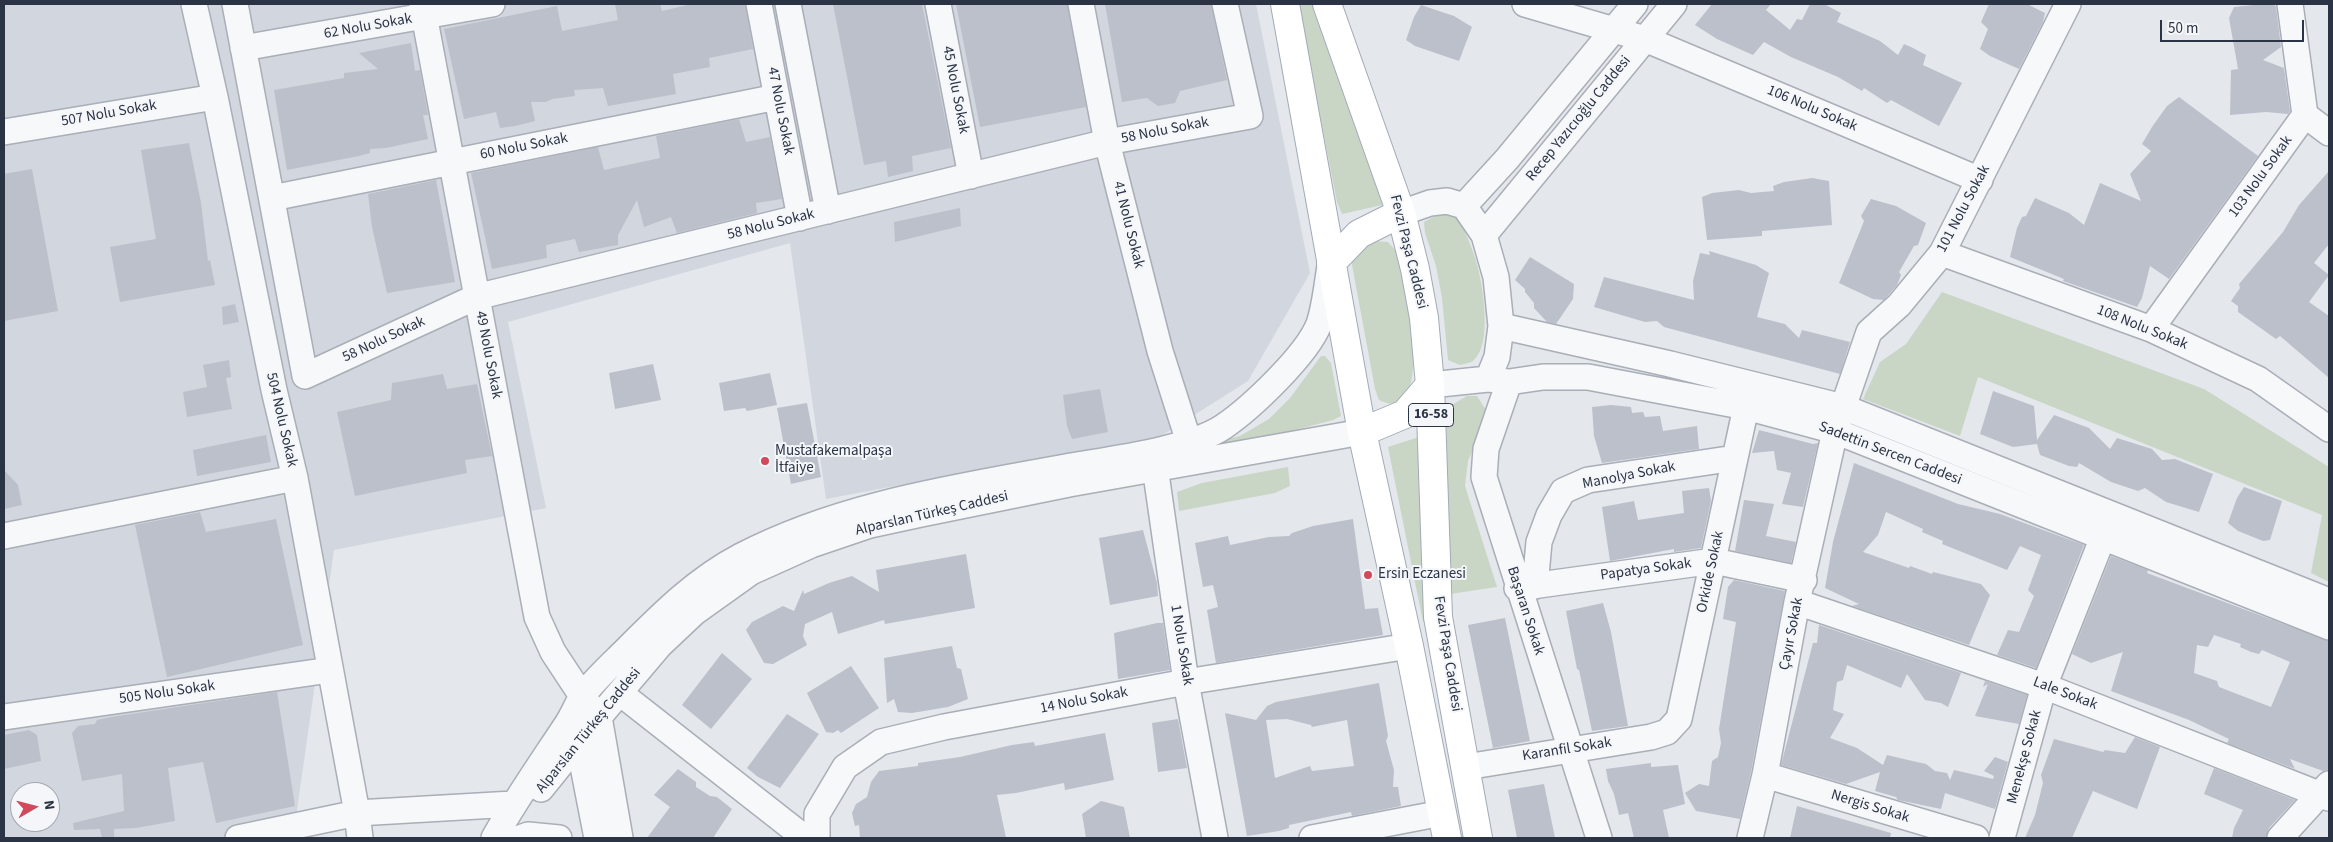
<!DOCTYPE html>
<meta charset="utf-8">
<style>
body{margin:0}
#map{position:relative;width:2333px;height:842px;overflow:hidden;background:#e4e7ec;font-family:"Source Sans 3",sans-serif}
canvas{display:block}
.frame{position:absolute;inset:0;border:5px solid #2b3445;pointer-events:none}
.north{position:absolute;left:10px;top:782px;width:50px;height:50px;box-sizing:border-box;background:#f4f6f9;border:1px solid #a4a8b1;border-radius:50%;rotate:82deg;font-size:14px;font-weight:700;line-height:20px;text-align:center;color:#2b3445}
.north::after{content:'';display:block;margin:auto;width:18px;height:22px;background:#d1495b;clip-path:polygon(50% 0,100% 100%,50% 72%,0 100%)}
.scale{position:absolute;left:2160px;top:20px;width:144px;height:22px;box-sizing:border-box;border:2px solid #2b3445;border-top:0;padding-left:6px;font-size:15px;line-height:18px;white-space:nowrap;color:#2b3445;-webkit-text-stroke:4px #f4f6f9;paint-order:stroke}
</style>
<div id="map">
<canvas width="2333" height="842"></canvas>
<div class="frame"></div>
<div class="north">N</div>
<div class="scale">50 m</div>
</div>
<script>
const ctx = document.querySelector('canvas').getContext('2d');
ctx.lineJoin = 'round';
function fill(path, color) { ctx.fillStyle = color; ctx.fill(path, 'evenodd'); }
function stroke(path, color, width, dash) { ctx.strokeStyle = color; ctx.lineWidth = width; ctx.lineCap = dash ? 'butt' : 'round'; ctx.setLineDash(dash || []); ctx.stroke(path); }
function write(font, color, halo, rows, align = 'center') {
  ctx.font = font + ' "Source Sans 3",sans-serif'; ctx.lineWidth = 4; ctx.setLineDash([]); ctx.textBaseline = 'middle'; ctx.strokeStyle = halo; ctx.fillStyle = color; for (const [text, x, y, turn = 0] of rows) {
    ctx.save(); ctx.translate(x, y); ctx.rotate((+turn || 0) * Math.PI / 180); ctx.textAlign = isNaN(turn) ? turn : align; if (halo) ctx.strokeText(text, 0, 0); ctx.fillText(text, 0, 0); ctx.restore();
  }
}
fill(new Path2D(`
 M4,4h1252l54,269 -62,108 -87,55 -335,63 -36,-256 -282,79 38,186 -212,42 -41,288h-289zM20,792h30v30h-30z`), '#d2d6de');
fill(new Path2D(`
 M1298,4h20l63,187 1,14 -40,9 -5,-12z
 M1447,213l11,3c5,12 11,24 15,36 9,23 21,90 1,108 -3,3 -10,4 -14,5l-12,-5 -6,-62 -6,-32 -11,-33 -1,-11 9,-5z
 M1374,241l14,1c3,4 8,7 9,12 8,22 41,175 -18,146l-4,-11 -23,-124 1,-14z
 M1942,292l262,97 125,78v115l-18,-9 11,-58 -344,-138 -18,59 -97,-37 17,-37 26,-18z
 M1321,356h4l6,7 10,53 -8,4 -113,30 -2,-4 6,-6 16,-4 29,-17 21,-21z
 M1467,396h10l11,17 -20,48 -3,25 32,101 -47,7 -4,-179 4,-9z
 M1419,437l9,184 -5,1 -35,-175z
 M1288,467l2,19 -15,7 -96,18 -2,-19 25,-9z`), '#c9d6c5');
fill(new Path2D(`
 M615,4h45l2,7 30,-7h53l8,45 -44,9 1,9 -37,7 3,20 -68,12 -5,-18 -29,2 1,6 -23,3 -6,3h-15l4,19 -20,5 -15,2 -4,-16 -32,7 -20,-90 113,-23 5,25 56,-11z
 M833,4h89l29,144 -39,8 1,15 -25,6 -2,-16 -22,4z
 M956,4h111l19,103 -106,20z
 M1105,4h106l16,76 -47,11 -5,12 -17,3 -11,-8 -25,4z
 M1712,4h59l-5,6 24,20 7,-11 5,1 8,-16h14l17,9 -4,9 43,19 18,14 6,-11 7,3 15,8 -3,10 39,18 -23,43 -48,-26 -4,3 -23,-15 -2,3 -24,-14 -47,-20 -27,-15 -11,13 -36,-16 -22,-14z
 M1989,4h38l18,9 -2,9 -24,47 -29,-13 -10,-7 8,-20 -7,-7z
 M2263,4h11l2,3 5,40 -18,13 21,8 6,43 -2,3 -22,-2 -36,3 1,-45 7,-1 -9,-51 5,-11z
 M1421,5l33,11 18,11 -13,34 -44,-15 -9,-6 8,-23z
 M411,43l4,28 5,-1 8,45h-5l5,24 -42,9 -16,1v4l-11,3 -72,14 -13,-80 70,-12v-5l34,-4 -19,-16z
 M2179,97l79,59 -89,123 -19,-13 -8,32 -5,9 -74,-26 1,-2 -54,-22 7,-29 5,-11 4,-1 9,-18 34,15 15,12 16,-42 41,18 -11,-27 21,-23 -9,-7 10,-17 15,-21z
 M739,119l7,23 24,-5 12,62 -26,4 1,10 -80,20 -6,-16 -27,10 -7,-27 -19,35v10l-39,7 -4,-13 -29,6 1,13 -55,11 -21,-96 127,-26 6,23 56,-12 -4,-22z
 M189,143l12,60 7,58 2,-1 5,25 -95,17 -10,-55 46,-8 -15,-89z
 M32,169l26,142 -54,10v-147z
 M2329,171v73l-15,19 15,12 -20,27 20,14v62l-49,-42 -4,3 -38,-27v-6l-7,-5 9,-13 -1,-4 44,-52 16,-27z
 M1812,178l17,3 3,44 -70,6v5l-55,4 -5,-43 10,-4 27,-3 12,3 23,-2 -1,-5 11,-4z
 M436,180l19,102 -68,11 -15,-66 -4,-33z
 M1871,199l25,7 30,17 -8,22 -4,1 -15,26 2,3 -4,10 -13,15 -11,-1 -34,-16 25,-62 -3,-5z
 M960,208l1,18 -66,16 -1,-20z
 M1709,251l47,14 13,8 -12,44 28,7 14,14 3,-8 48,12 -10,32 -176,-47 -7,-6 -12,1 -51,-15 10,-30 90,23 -1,-19 7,-28 10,2z
 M1530,257l44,27 -1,15 -17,25 -9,-2 -13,-14v-5l-9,-11v-3l-10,-9z
 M235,304l4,18 -16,3 -1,-18z
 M229,360l2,17 -5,1 6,31 -45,8 -4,-25 24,-5 -4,-22z
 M653,364l8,36 -46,9 -6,-36z
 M770,373l7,32 -30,6 -2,-3 -21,3 -5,-28z
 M443,374l4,15 30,-5 15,72 -27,4 2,13 -112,23 -18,-84 54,-12 1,-17z
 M1100,389l8,43 -36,7 -5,-13 -4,-31z
 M1993,391l41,15 3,34 17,-25 35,13 21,21 7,-11 35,11 10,11 13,-1 38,15 -14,38 -33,-10 -21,-14 -7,3 -27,-9 -32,-19 -2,4 -8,-1 -29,-11 -3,-11 -24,3 -33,-13z
 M807,403l14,74 -30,7 -14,-76z
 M1611,405l20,2 1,6 11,-1 2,5 15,-1 3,15 34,-5 2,23 -97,14 -8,-27 -2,-29z
 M1759,430l54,14 5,-1 -15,64 -21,-3 9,-31 -14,-3 -3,-19 -22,2z
 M266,435l5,27 -74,14 -4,-26z
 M1854,463l104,41 42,10 84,31 -48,123 -39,-13 11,-25 11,2 15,-36 -6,-6 13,-35 -21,-9 -13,24 -65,-26 1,-3 -21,-9 1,-3 -37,-17 -8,23 -15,17 46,16 1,-2 22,8 1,-2 48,12 9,11 -21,50 -117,-39 7,-2 -34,-16 8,-46z
 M4,470l14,15 4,20 -18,4z
 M2244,487l38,14 -12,39 -7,1 -25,-10 -10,-8 9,-25z
 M1709,488l2,13 -10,47 -27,4v-3l-64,12 -8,-54 32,-6 4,19 46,-7 -2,-22z
 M1744,500l30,4 -8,32 30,6 -5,21 -56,-12z
 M200,512l6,20 70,-13 27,126 -136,32 -32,-152z
 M1353,519l12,90 13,-1 5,27 -167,28 -9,-53 11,-3 -5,-22 -10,2 -8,-44 33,-7 2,9 39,-8 20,-1 3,-3 21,-7z
 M1143,530l14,53 1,13 -48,9 -11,-67z
 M966,554l9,54 -90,16 -1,-4 -46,14 -6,-22 -27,12 -2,12 4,9 -34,19 -9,-1 -18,-33 6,-8 31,-16 11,5 9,-21 1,4 25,-11 23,-7 27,16 -3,-22z
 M2111,556l37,14 -1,3 182,68v129l-6,1 -33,-12 5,10 -68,-26 2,-4 -40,-19 -78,-29 12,-39 -32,11 -19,-9zM2214,635l27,9 -1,3 11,5 8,2 3,-4 28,12 -19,45 -52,-20 -2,-6 -23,-8 3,-28 11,2z
 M1734,580l51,11 -34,181 -11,47 -44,-8 -11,-18 14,-9 10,2 3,-25 6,-4 3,-14 -2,-14 17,-107 -13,-3 5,-32z
 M1603,603l8,29 17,94 -36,5 -13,-61 -2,-1 -11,-58z
 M1505,618l25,123 -37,7 -25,-123z
 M1157,623h6l7,47 -52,9 -4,-46z
 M1819,625l142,48 -13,34 -7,-4 -16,-3 -18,-26 -6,14 -54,-23 -4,15 -6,2 -4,28 11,4 -14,24 27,10 26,17 4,-10 21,5 18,4 9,7 12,2 3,7 4,-10 39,9 1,-3 -10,-5 11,-14 13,5 -13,47 -50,-16 -4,16 -43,-9 -2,-3 -21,-6 5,-19 -34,12 -65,-19 32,-122h4z
 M952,646l5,22 4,1 7,30 -20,8 -36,6 -14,-1 -4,-13 -7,4 -3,-45z
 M722,653l30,26 -41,50 -29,-24z
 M851,666l28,42 -38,25 -3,-3 -5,3 -7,-1 -19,-39z
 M1985,681l42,14 -8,29 -44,-8 13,-32 -5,3z
 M1379,683l9,53 -2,5 8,29 -1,17h5l3,19 -49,10 -1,-4 -62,13v3l-10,3 -32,5 -22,-123 31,7 11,-14 9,-4zM1287,719l24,6 1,2 35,-7 7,46 -42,5 -2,-5 -35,12 -9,-58z
 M277,692l18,114 -79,17 -13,-61 -35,6 7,53 -39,7 -22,1v9h-12l-2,-9 -26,1 -1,-7 51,-12 -2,-37 -40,7 -10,-48 6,-7 17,-2 2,-4 14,-3z
 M787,714l32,20 -39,54 -22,-11 -11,-9z
 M1178,719l9,49 -29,4 -6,-49z
 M29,730l8,5 4,26 -37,8v-34z
 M1105,733l9,47 -49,10 -1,-7 -48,10 -19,2 9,43h-146l-1,-13 -4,1 -3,-13 4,-9 11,-7 4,-15 8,-11 39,-5v-3l42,-6 52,-12 22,-3 1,4z
 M2135,737l25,10 -23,62 -44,-18 -21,47h-47l10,-23 8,-32 -2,-8 13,-36 49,13 2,-2 20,3z
 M1651,763v4l27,-2 7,39 -22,6 6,28h-35l-6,-25 -9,2 -5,-21 -6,-13 -2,-12z
 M2214,768l81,32 -26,28 -3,10h-34l2,-10 9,-18 -39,-16z
 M678,769l18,13v5l14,9 7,1 15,12 -19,29h-66l23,-31 -16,-12z
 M1544,784l11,54h-38l-9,-48z
 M1101,801l23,6 6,31h-44l-4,-24z
 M1797,806l94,27 -1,5h-100z`), '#bbc0ca');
const minor = new Path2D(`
 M194,4l21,93 59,293 21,88 62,335 3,25
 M235,4l70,372 171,-79 631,-155 143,-26 -25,-112
 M422,4l115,613 16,35 29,44 17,21 21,121
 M759,4l41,214
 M788,4l40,207
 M938,4l33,172
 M1081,4l26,138 53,209 29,91
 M1525,4l120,35 335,141
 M243,48l249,-44
 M2305,115l24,18
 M4,132l211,-35
 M272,198l505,-101
 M1464,206l43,-47 128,-155
 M1401,213l29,-10 17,-2 17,5 20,29 12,42 5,49 -4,31 -9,22
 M1484,235l190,-231
 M1942,253l209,76 107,50 71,50
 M1501,326l169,38 173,43 486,194
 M2151,329l154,-214 -15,-111
 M1509,382l-23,67 -2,28 115,361
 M1430,385l58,-6 21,3 34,-5h45l158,30 89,24 494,196
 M1153,453l33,229 29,156
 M4,536l291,-58
 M1535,586l4,-44 10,-27 14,-24 25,-11 147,-22
 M1517,588l197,-27 90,19
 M1797,602l247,84 285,112
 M620,693l185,145
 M4,717l326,-47
 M582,731v30l15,77
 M1466,767l185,-30 16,-5 12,-13 67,-312
 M1765,775l211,63
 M541,789l58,-72 61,-72 35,-33 56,-40 60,-27 59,-20 51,-11 148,-30 293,-52
 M238,838l119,-25 156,-9
 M494,838c22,-39 48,-76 73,-114 6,-9 10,-20 16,-29 13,-17 30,-32 45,-47 35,-35 69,-69 113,-92 102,-53 218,-69 330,-90 41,-7 119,-17 152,-39 28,-19 84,-72 96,-103 6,-18 8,-40 11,-58
 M520,838l8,-3 31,3
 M817,838v-24l28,-47 36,-25 63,-15 242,-45 223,-36
 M1312,838l130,-25
 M1750,838l15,-63 32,-173 38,-171 34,-99 30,-27 43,-52 126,-249
 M2002,838l42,-152 59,-149
 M2280,838l49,-54`);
const major = new Path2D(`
 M1285,4l77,428 47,214 38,192
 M1327,4l74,209 14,56 9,49 6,67 8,232 40,221
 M1331,263l28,-29 42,-21
 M1362,432l43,-18 25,-29`);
stroke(minor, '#a9aeb7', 28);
stroke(major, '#a3abb8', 30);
stroke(minor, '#f7f8fa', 25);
stroke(major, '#fff', 28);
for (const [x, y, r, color] of [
 [765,461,5,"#d1495b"],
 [1368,575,5,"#d1495b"]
]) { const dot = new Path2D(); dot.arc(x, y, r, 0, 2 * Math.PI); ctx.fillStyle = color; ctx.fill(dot); stroke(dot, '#f4f6f9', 2); }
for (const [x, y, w] of [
 [1431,415,45]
]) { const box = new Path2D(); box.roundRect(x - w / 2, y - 11.5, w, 23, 4); ctx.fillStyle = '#f4f6f9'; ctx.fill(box); stroke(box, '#2b3445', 1); }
write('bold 14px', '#2b3445', null, [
 ["16-58",1431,415]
]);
write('15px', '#2b3445', '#f4f6f9', [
 ["62 Nolu Sokak",368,27,-10],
 ["45 Nolu Sokak",955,90,79],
 ["106 Nolu Sokak",1812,109,23],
 ["47 Nolu Sokak",780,111,79],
 ["507 Nolu Sokak",109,114,-10],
 ["Recep Yazıcıoğlu Caddesi",1579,119,-51],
 ["58 Nolu Sokak",1165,131,-11],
 ["60 Nolu Sokak",524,147,-11],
 ["103 Nolu Sokak",2261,177,-54],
 ["101 Nolu Sokak",1964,209,-62],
 ["58 Nolu Sokak",771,225,-14],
 ["41 Nolu Sokak",1128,225,76],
 ["Fevzi Paşa Caddesi",1408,252,76],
 ["108 Nolu Sokak",2142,328,22],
 ["58 Nolu Sokak",384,340,-25],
 ["49 Nolu Sokak",488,355,79],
 ["504 Nolu Sokak",281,420,77],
 ["Sadettin Sercen Caddesi",1890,454,21],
 ["Manolya Sokak",1629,476,-11],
 ["Alparslan Türkeş Caddesi",932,514,-13],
 ["Papatya Sokak",1646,570,-8],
 ["Orkide Sokak",1711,572,-78],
 ["Başaran Sokak",1525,611,72],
 ["Çayır Sokak",1792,634,-79],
 ["1 Nolu Sokak",1181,645,81],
 ["Fevzi Paşa Caddesi",1447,654,81],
 ["505 Nolu Sokak",167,693,-8],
 ["Lale Sokak",2065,694,21],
 ["14 Nolu Sokak",1084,701,-11],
 ["Alparslan Türkeş Caddesi",589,731,-51],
 ["Karanfil Sokak",1567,750,-9],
 ["Menekşe Sokak",2025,757,-75],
 ["Nergis Sokak",1870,807,17]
]);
write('15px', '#2b3445', '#f4f6f9', [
 ["Mustafakemalpaşa",775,452],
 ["İtfaiye",775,469],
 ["Ersin Eczanesi",1378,575]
], 'left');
</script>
